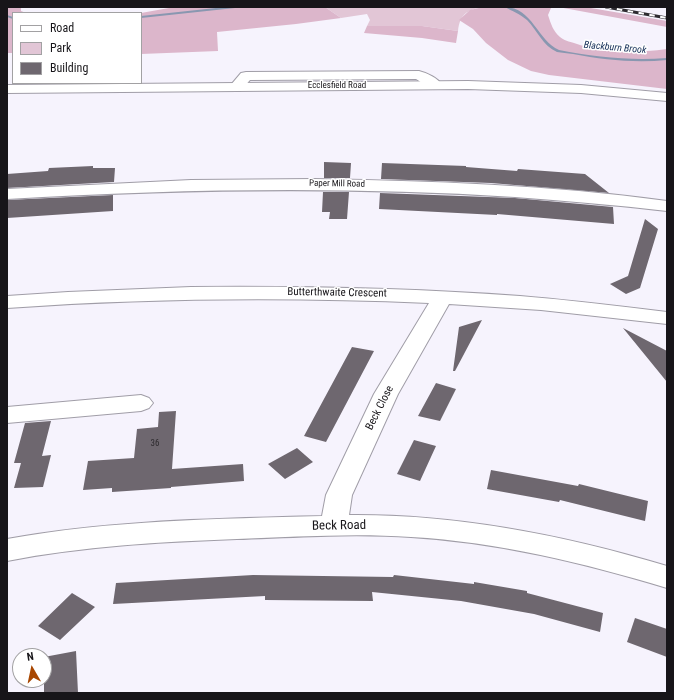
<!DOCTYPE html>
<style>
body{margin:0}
#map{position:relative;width:674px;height:700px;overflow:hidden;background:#f6f3fd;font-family:"Roboto Condensed",sans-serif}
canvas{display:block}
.frame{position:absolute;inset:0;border:8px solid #171519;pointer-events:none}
.legend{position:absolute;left:12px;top:12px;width:130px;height:72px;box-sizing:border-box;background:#fff;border:1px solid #a2a1a3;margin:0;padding:5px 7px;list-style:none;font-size:12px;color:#171519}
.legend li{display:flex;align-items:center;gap:8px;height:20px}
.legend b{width:20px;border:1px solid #a2a1a3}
.north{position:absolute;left:12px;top:648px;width:40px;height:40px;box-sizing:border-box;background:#fff;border:1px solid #a2a1a3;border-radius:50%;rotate:351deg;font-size:11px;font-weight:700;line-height:16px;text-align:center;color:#171519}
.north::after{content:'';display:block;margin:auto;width:14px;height:18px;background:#a84701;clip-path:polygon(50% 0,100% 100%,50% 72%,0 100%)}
</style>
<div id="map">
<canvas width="674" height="700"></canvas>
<div class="frame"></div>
<ul class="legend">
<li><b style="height:5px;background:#fff"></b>Road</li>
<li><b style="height:11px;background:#e2c6d6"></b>Park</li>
<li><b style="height:11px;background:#6e676f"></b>Building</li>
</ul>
<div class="north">N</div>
</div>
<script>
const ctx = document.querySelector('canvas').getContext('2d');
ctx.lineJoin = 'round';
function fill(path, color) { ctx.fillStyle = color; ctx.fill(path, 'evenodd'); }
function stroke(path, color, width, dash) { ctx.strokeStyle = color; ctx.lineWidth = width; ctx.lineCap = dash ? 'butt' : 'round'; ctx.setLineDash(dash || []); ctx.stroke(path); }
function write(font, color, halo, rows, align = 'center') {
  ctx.font = font + ' "Roboto Condensed",sans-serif'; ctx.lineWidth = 3; ctx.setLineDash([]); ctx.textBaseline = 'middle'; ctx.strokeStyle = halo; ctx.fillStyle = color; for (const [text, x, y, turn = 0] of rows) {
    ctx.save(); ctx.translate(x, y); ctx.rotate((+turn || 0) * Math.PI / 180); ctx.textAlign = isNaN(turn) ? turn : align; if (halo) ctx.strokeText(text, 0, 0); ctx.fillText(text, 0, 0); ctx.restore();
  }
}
fill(new Path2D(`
 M325,7h158c-16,3 -23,7 -25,24l-36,-5h-55l3,-6 -3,-6 -26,4z`), '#e2c6d6');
fill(new Path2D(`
 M7,7h14v4l5,2h-13v40h-6z
 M190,7h135l16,11 -45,6 -79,8 1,19 -77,3v-41l28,-5z
 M483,7l68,1 -3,7c3,9 5,16 12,22 3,3 10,5 14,6 31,11 61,10 93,6v40l-118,-14 -18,-4 -23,-11 -22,-17 -13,-14 -14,-9 11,-10z
 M558,7h27l82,14v6z
 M367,26h55l36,5 -2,12 -34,-5 -58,-5z`), '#dcb6cb');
fill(new Path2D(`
 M225,7h12l-2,1 -94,10v-2z
 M505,7c27,0 33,34 54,43 36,7 72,11 108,8v2c-32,3 -63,0 -94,-6 -6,-1 -11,-1 -16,-2 -14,-6 -20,-22 -30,-32 -7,-6 -15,-9 -22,-13z
 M7,15l6,2v2l-6,-2z`), '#8997b0');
fill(new Path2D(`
 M324,162l27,1 -1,15h-26z
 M382,163l84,3v1l51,4 1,-2 67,5 24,19 -118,-10 -110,-4z
 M93,166v2h22l-1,14 -107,6v-14l41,-3 1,-3z
 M323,192h26l-2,27h-18l1,-7h-8z
 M380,193l135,5 98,9 1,17 -117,-10v1l-118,-6z
 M113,195v16l-106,7v-18z
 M645,219l13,10 -18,59 -14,6 -16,-10 18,-8z
 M482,320l-27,51h-2l6,-44z
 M623,328l44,23v31z
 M352,347l22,4 -48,91 -22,-6z
 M436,383l20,6 -16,32 -22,-5z
 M176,411l-4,58 71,-5 1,17 -73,6v1l-59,4v-4l-29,2 5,-29 46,-3 3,-29 21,-2 1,-15z
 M51,421l-9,35 9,-1 -8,32 -29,1 7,-25h-7l11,-40z
 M414,440l22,6 -16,35 -23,-7z
 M297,448l16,14 -28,17 -17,-15z
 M491,470l87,16 1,-2 69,17 -3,20 -85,-21 -1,2 -72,-13z
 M253,575l140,2 1,-2 80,9v-2l53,9v2l76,20 -3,19 -66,-18 -73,-13 -89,-9 1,9 -108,-1v-4l-152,8 3,-21z
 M72,593l23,14 -35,33 -22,-14z
 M635,618l32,11v28l-40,-15z
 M76,651l2,42h-34v-36z`), '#6e676f');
const minor = new Path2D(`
 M419,71c8,2 19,7 23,14l-2,3c-10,3 -16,-4 -24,-9l-166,1c-6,7 -9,11 -18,9l-2,-3 11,-13 5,-1z
 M314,179c118,2 236,6 353,22v10c-51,-6 -101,-10 -152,-14 -170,-11 -339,-8 -508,2v-10l184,-9z
 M191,287c110,-1 220,1 329,9 49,4 98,10 147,16v12l-126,-14 -92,-6 -51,90 -46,101 -3,20c108,-1 215,20 318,51v22c-83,-25 -169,-46 -256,-51 -58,-4 -116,0 -174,2 -77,3 -154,7 -230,22v-22c104,-19 210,-20 315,-23l4,-21 48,-101 55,-91c-141,-6 -281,-5 -422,5v-12l61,-4z
 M141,395l8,3 4,5 -4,5 -8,3 -134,12v-16z`);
const major = new Path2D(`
 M468,81l113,4 86,8v8l-86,-8 -113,-4 -461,4v-8z`);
stroke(minor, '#a09da7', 2);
stroke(major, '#a09da7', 2);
fill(minor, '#fff');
fill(major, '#fff');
const rail = new Path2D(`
 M606,7l61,11`);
stroke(rail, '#2d2b30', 3);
stroke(rail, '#fff', 2, [5.5]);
write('9px', '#171519', '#fff', [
 ["Ecclesfield Road",337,86],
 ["Paper Mill Road",337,184,1]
]);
write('9px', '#2d2a2e', null, [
 ["36",155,444]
]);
write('italic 10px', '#142e57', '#fff', [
 ["Blackburn Brook",615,48,5]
]);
write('11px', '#171519', '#fff', [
 ["Butterthwaite Crescent",337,293,1],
 ["Beck Close",380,408,-63]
]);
write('13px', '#171519', '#fff', [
 ["Beck Road",339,526,-1]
]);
</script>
